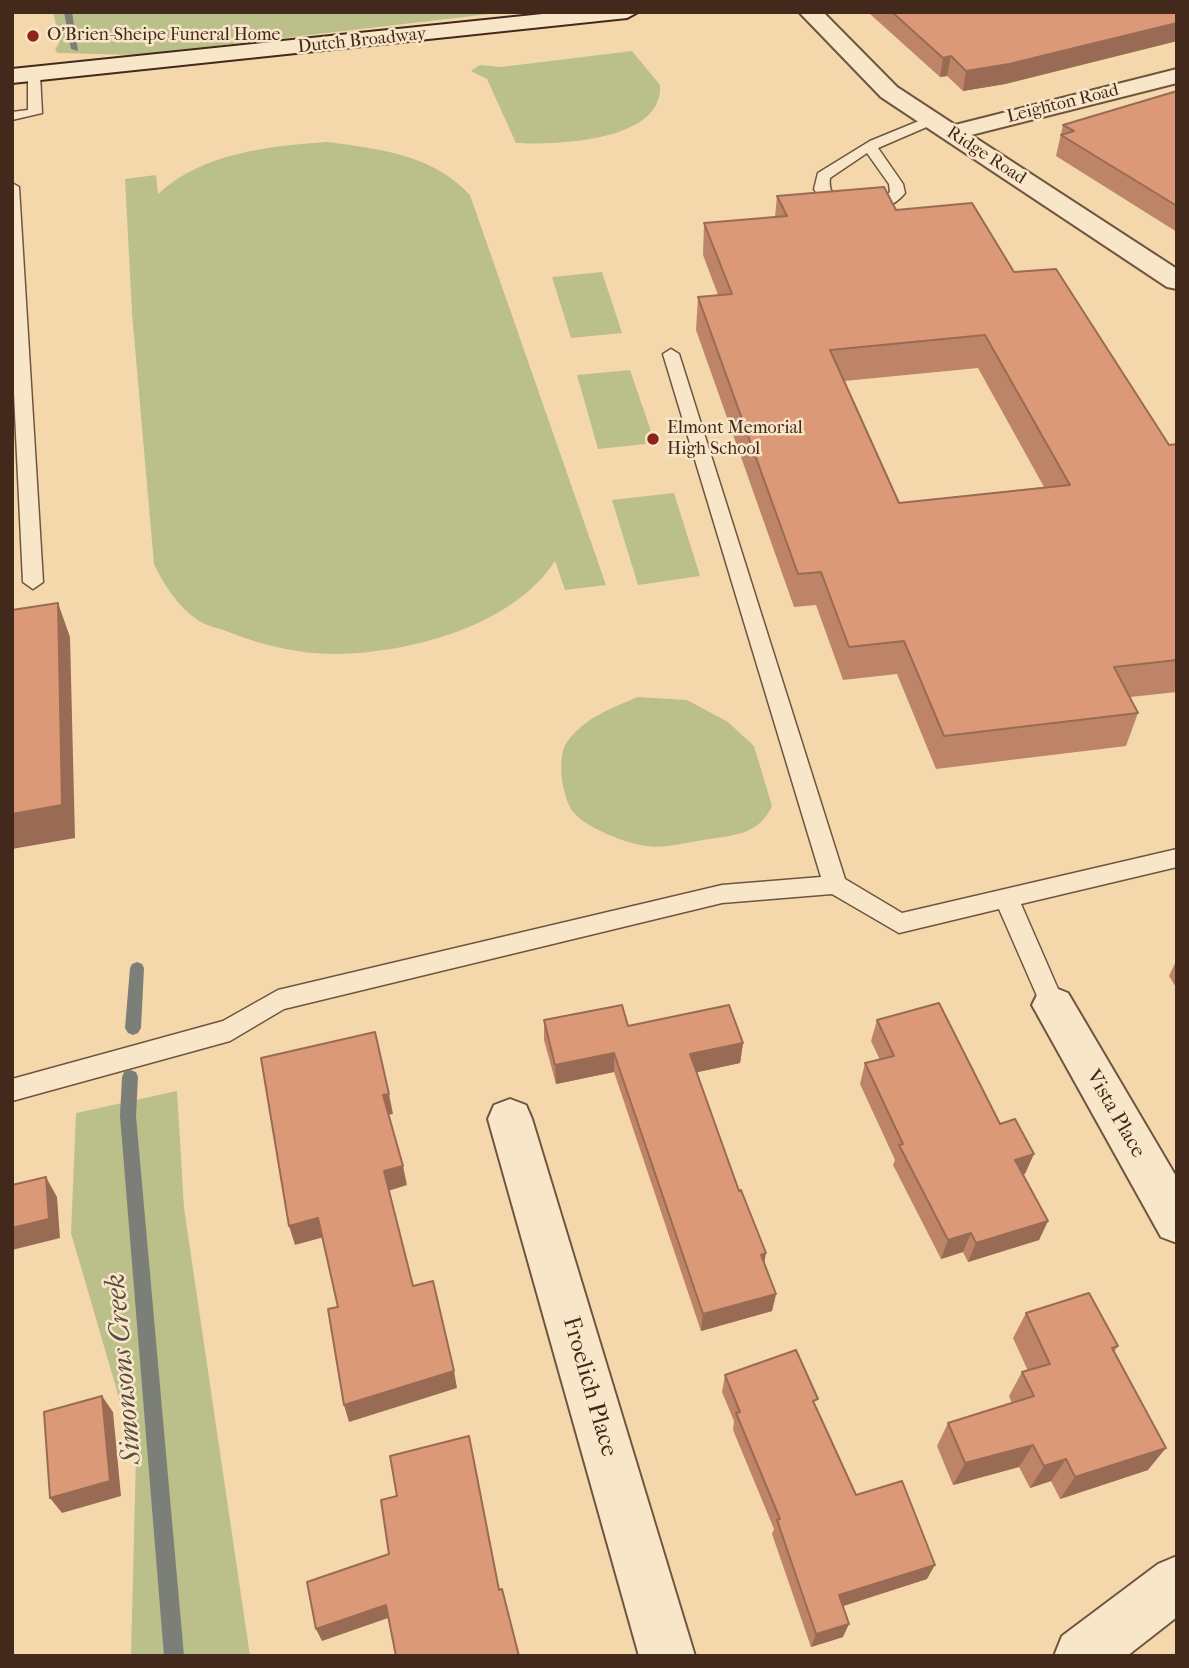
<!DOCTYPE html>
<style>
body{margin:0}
#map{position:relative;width:1189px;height:1668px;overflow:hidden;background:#f4d8ab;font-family:"IM FELL French Canon",serif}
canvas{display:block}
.frame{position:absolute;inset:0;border:14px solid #43291c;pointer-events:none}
</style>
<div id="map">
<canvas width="1189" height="1668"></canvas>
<div class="frame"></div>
</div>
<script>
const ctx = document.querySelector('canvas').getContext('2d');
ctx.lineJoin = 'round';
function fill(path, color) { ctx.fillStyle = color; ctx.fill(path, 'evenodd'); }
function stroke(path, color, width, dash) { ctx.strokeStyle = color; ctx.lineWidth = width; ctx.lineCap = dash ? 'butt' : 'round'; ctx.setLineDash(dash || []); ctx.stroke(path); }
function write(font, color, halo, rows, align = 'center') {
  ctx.font = font + ' "IM FELL French Canon",serif'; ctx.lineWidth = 5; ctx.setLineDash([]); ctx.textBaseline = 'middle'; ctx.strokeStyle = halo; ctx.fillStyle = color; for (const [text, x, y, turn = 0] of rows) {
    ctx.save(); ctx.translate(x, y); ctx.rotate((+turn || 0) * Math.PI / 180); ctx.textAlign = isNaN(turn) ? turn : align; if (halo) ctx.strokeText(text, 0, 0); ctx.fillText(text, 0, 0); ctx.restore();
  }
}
fill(new Path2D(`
 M53,12h454l-370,43 -79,-2 -3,-3 5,-9z
 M632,51l28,34c4,57 -105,60 -144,58l-29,-64 -16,-8 9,-6 21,2z
 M327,142c52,7 105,12 143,53l136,390 -41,5 -10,-29c-42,65 -145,92 -219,93 -38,0 -75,-9 -110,-23 -9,-3 -22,-6 -30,-12 -18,-13 -33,-35 -42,-55l-22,-251 -7,-134 31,-4 2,19c44,-41 111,-48 169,-52z
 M602,272l20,61 -51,5 -19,-61z
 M630,370l25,73 -57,6 -21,-74z
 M674,493l26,83 -62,9 -26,-85z
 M638,697l49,3 41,22 26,24 18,60c-12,27 -35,29 -62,33 -19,2 -44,10 -63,7 -20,-2 -60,-18 -73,-33 -12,-14 -18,-56 -7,-71 17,-24 45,-34 71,-45z
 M177,1091l7,117 66,448h-119l5,-200 -65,-223 5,-120z`), '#bbbf89');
fill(new Path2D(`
 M64,12h8l6,39 -7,-2z
 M137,962l5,2 2,4 -3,60 -3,5 -5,2 -5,-2 -3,-5 5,-60 2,-4z
 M130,1070l6,2 2,5 -2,39 48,540h-20l-44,-540 2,-39 2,-5z`), '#7c7e78');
const lane = new Path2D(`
 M28,71l12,3 2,39 -30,7v-8l16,-2z
 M931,116l7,4 -2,3 -58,25 25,36 2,9c-21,27 -74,27 -91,-4l4,-16 52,-32zM867,153l22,31 1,8c-17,17 -65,18 -60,-14z
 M12,183l7,4 24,395 -10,7 -10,-7 -11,-231z
 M671,349l8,5 166,525 57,34 275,-64v18l-156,37 44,101 -3,7 -9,3 -9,-3 -45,-103 -100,24 -67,-39 -110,9 -438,106 -54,32 -218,60v-22l211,-58 55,-31 444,-105 99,-8 -158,-523z`);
const street = new Path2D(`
 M799,12h24l74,75 58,38 222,-56v14l-206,52 206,134v20l-10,-2 -286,-190z
 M1053,987l15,6 109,185v65l-16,-6 -129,-232 6,-12z
 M510,1099l16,6 6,14 163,537h-56l-151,-537 6,-14z
 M1177,1556v61l-50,39h-73l8,-20 96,-72z`);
const secondary = new Path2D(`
 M562,12h76l-11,6 -615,65v-14z`);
stroke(lane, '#6f5540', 3);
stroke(street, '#6f5540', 4);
stroke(secondary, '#43291c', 4);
fill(lane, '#f8e6c8');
fill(street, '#f8e6c8');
fill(secondary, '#f8e6c8');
fill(new Path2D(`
 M871,12h306v29l-172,43 -42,7 -16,-15 -7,1 -70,-63z
 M1177,91v141l-121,-76 7,-31z
 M777,196l119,14 118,62 155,173 8,-1v248l-47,5 8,16 -12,33 -190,23 -39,-95 -54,6 -27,-75 -22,2 -98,-277 2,-33 20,-2 -15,-40 1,-32 71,-6zM978,368l66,119 -145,16 -55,-122z
 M1177,959v30l-8,-13z
 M544,1020l84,6 115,17 -3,20 -43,9 79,222 -4,17 -71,20 -87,-259 -58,12 -12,-44z
 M877,1020l148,154h-2l25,47 -9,19 -71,22 -5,-10 -22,7 -48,-94 2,-5 -35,-76 5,-21 15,-3 -9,-19z
 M1026,1313l92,33 -4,6 34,118 -88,29 -9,-18 -21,7 -11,-21 -66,18 -16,-39 11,-23 64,-20 -3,-7 13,-24 6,-1 -15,-33z
 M725,1375l91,32 40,88 71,84 -84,27v31l-32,10 -39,-113 2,-5 -41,-99 1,-9 -12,-29z`), '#bd8467');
fill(new Path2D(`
 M1177,23v18l-172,43 -42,7 3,-20z
 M951,56l-4,20 -7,1 3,-19z
 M58,603l12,34 5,201 -63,11v-35z
 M743,1043l-3,20 -51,11 1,-20z
 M614,1053v19l-58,12 -1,-19z
 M389,1094l4,20 -6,1 -4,-20z
 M1034,1154l-9,20 -19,5 9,-19z
 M403,1166l4,19 -19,6 -4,-20z
 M46,1177l11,20 3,41 -48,12v-22z
 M318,1218l6,19 -29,8 -6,-19z
 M1048,1221l-9,19 -71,22 8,-19z
 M971,1233l-8,19 -22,7 7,-19z
 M766,1253l-3,18 -2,-16z
 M776,1294l-4,17 -71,20 2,-17z
 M454,1371l3,17 -108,34 -5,-17z
 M102,1396l11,16 8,84 -59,17 -12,-15z
 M1033,1445l-14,22 -66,18 12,-22z
 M1166,1448l-18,22 -88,29 15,-22z
 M1066,1459l-15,22 -21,7 14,-22z
 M935,1565l-8,14 -93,30 5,-14z
 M386,1605l5,12 -69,24 -6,-12z
 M849,1624l-6,13 -32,10 5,-13z`), '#9a6b54');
const building = new Path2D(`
 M892,12h285v11l-168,41 -43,7 -15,-15 -8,2z
 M1177,91v115l-116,-71 13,-4 -11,-6z
 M884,187l12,23 76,-7 42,69 42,-3 113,176 8,-1v216l-63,7 24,46 -194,23 -40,-95 -55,6 -28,-75 -23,2 -100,-277 34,-3 -28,-71 83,-7 -10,-20zM985,335l85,150 -171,18 -69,-153z
 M58,603l4,202 -50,9v-204z
 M939,1003l61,121 15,-5 19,35 -19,6 33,61 -72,22 -5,-10 -23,7 -49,-95 4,-1 -38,-81 29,-7 -17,-36z
 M622,1005l6,21 101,-21 14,38 -53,11 49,137 2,-1 25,63 -5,2 15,39 -73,20 -89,-261 -59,12 -11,-45z
 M375,1032l14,62 -6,1 20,71 -19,5 29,115 20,-5 21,90 -110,34 -16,-96 10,-2 -20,-89 -29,8 -28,-168z
 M46,1177l3,42 -37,9v-43z
 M1089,1293l29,53 -6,2 54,100 -91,29 -9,-18 -22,7 -11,-21 -68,18 -17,-40 86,-27 -12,-24 28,-8 -24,-51z
 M796,1350l22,49 -5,2 43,94 46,-14 33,84 -96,30 10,29 -33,10 -39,-114 3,-1 -44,-106 4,-1 -15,-37z
 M102,1396l8,85 -60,17 -6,-86z
 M469,1436l30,154 3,-1 17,67h-123l-10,-51 -70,24 -9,-47 82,-28 -8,-54 16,-4 -7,-40z`);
fill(building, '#dc9978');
stroke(building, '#9a6b54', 2);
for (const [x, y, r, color] of [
 [33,36,7,"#8f2418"],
 [653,439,7,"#8f2418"]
]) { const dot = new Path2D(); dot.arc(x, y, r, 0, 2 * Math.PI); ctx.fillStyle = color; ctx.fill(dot); stroke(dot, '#f8e6c8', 2.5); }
write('18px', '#43291c', '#f8e6c8', [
 ["O'Brien-Sheipe Funeral Home",47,36],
 ["Elmont Memorial",667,429],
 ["High School",667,450]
], 'left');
write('18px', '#43291c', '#f8e6c8', [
 ["Dutch Broadway",362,41,-6],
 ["Leighton Road",1063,104,-14],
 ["Ridge Road",986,156,33]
]);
write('21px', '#43291c', '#f8e6c8', [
 ["Vista Place",1115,1114,60]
]);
write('24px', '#43291c', '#f8e6c8', [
 ["Froelich Place",589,1387,74]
]);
write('italic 28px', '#5b4c42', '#f8e6c8', [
 ["Simonsons Creek",125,1369,-95]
]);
</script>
